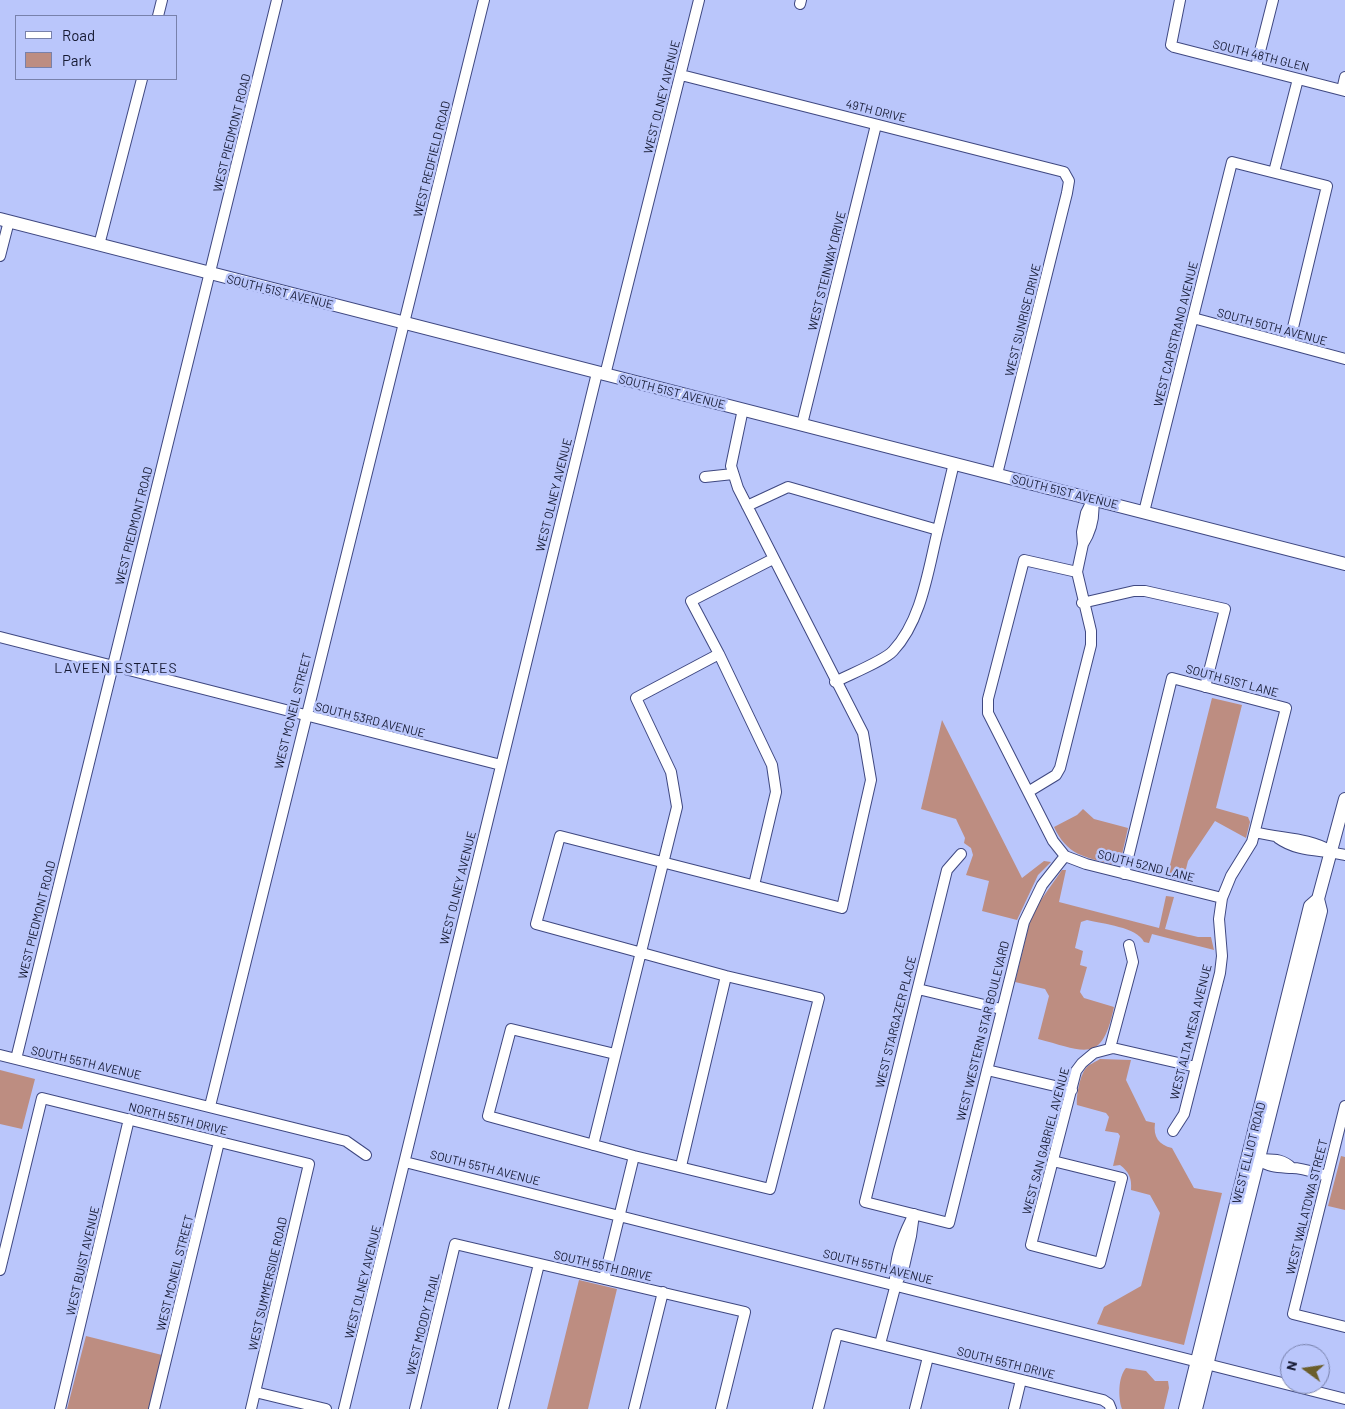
<!DOCTYPE html>
<style>
body{margin:0}
#map{position:relative;width:1345px;height:1409px;overflow:hidden;background:#bac6fb;font-family:Barlow,sans-serif}
canvas{display:block}
.legend{position:absolute;left:15px;top:15px;width:162px;height:65px;box-sizing:border-box;background:#bac6fb;border:1px solid #7881ab;margin:0;padding:6px 9px;list-style:none;font-size:15px;color:#151932}
.legend li{display:flex;align-items:center;gap:10px;height:25px}
.legend b{width:25px;border:1px solid #7881ab}
.north{position:absolute;left:1280px;top:1344px;width:50px;height:50px;box-sizing:border-box;background:#bac6fb;border:1px solid #7881ab;border-radius:50%;rotate:284deg;font-size:14px;font-weight:700;line-height:20px;text-align:center;color:#151932}
.north::after{content:'';display:block;margin:auto;width:18px;height:22px;background:#6b5e2b;clip-path:polygon(50% 0,100% 100%,50% 72%,0 100%)}
</style>
<div id="map">
<canvas width="1345" height="1409"></canvas>
<ul class="legend">
<li><b style="height:6px;background:#fff"></b>Road</li>
<li><b style="height:14px;background:#bd8d81"></b>Park</li>
</ul>
<div class="north">N</div>
</div>
<script>
const ctx = document.querySelector('canvas').getContext('2d');
ctx.lineJoin = 'round';
function fill(path, color) { ctx.fillStyle = color; ctx.fill(path, 'evenodd'); }
function stroke(path, color, width, dash) { ctx.strokeStyle = color; ctx.lineWidth = width; ctx.lineCap = dash ? 'butt' : 'round'; ctx.setLineDash(dash || []); ctx.stroke(path); }
function write(font, color, halo, rows, align = 'center') {
  ctx.font = font + ' Barlow,sans-serif'; ctx.lineWidth = 5; ctx.setLineDash([]); ctx.textBaseline = 'middle'; ctx.strokeStyle = halo; ctx.fillStyle = color; for (const [text, x, y, turn = 0] of rows) {
    ctx.save(); ctx.translate(x, y); ctx.rotate((+turn || 0) * Math.PI / 180); ctx.textAlign = isNaN(turn) ? turn : align; if (halo) ctx.strokeText(text, 0, 0); ctx.fillText(text, 0, 0); ctx.restore();
  }
}
fill(new Path2D(`
 M1212,698l30,7 -26,103 32,9 2,5 -4,16 -31,-17 -27,40 -5,20 -16,-4z
 M942,720l80,158 22,-17 7,1 -13,13 -21,45 -35,-9 7,-30 -23,-6 7,-20 -2,-7 -7,-5 1,-5 -9,-19 -35,-10z
 M1083,809l11,10 34,9 -7,31 -9,5c-28,-7 -45,-9 -58,-37l23,-12z
 M1062,870h4l-7,32 100,26 7,-32 8,1 -9,32 33,8h13l3,13 -62,-16 -3,9 -5,-1c-7,-15 -41,-18 -57,-22l-6,2 -6,26 8,3 -3,14 7,2 -7,25 4,6 30,9c-12,58 -29,44 -76,32l11,-43 -4,-7 -30,-7 14,-57 7,-18z
 M1100,1059l31,1 -5,20 20,41 9,2c-2,14 4,22 17,25l22,40 28,5 -38,152 -87,-21 7,-17 37,-21 19,-73 -10,-18 -19,-5c1,-12 -2,-18 -11,-25l-7,1 7,-30 -2,-3 -13,-2 4,-14 -3,-4 -29,-8c-1,-9 3,-30 9,-37 3,-4 10,-6 14,-9z
 M0,1070l35,9 -13,50 -22,-5z
 M1341,1156l4,1v53l-17,-4z
 M579,1280l38,9 -29,120h-41z
 M86,1336l76,19 -13,54h-82z
 M1126,1368l20,3 9,10h13l1,7 -5,21h-42c-4,-11 -4,-32 4,-41z`), '#bd8d81');
const minor = new Path2D(`
 M1180,0l-9,45 3,2 171,44
 M800,4l1,-4
 M158,16l4,-16
 M1256,67l17,-67
 M681,75l383,97 5,9 -2,12 -70,281
 M1342,90l3,-13
 M1274,172l24,-93
 M99,245l43,-166
 M0,256l9,-35
 M1193,318l152,41
 M605,375l94,-375
 M802,424l74,-299
 M705,477l28,-3
 M747,506l41,-19 150,43c-10,40 -16,90 -45,121 -9,10 -45,24 -58,31
 M1144,512l88,-350 95,24 -38,158
 M938,530l16,-67
 M1083,544c9,-14 12,-27 10,-44
 M1077,572l-53,-12 -36,139v14l65,128 12,15 21,8 136,34
 M1082,603l52,-12h11l80,18 -20,78
 M0,637l501,128
 M1028,792l28,-17 4,-7 31,-123v-14l-14,-59 6,-28 -1,-12 4,-19 7,-14
 M1255,832c26,7 52,5 76,19
 M1278,838c21,15 44,11 67,17
 M961,854l-14,16 -82,332 84,21 75,-301 18,-37 23,-29
 M1124,874l48,-196 114,30 -34,134 -21,34 -9,22 -3,21 3,37 -2,17 -36,141 -11,17
 M754,885l22,-93 -4,-27 -53,-111 -28,-53 82,-42
 M918,989l83,20
 M1110,1048l23,-86 -4,-17
 M615,1054l-104,-25 -23,87 146,40 136,33 49,-191 -93,-22 -190,-52 24,-88 282,72 29,-128 -8,-47 -125,-245 -7,-22 12,-57
 M0,1055l346,86 20,14
 M16,1059l261,-1059
 M987,1070l85,20
 M210,1106l274,-1106
 M1345,1106l-52,208 52,13
 M593,1145l84,-338 -6,-35 -35,-74 83,-44
 M1256,1159c14,1 25,-2 36,9
 M1258,1160c14,8 19,7 34,8 11,0 24,5 35,8
 M1053,1161l69,17 -22,85 -69,-18 45,-174 6,-8 12,-10 19,-5 83,19
 M405,1162l940,237
 M681,1166l45,-190
 M0,1270l42,-172 267,66 -58,245
 M604,1279l30,-123
 M895,1283c-1,-21 6,-43 16,-63
 M880,1344l16,-60 7,-13 8,-35 3,-22
 M255,1392l71,17
 M60,1409l69,-290
 M154,1409l65,-267
 M344,1409l253,-1036
 M415,1409l40,-165 290,68 -24,97
 M503,1409l36,-145
 M634,1409l29,-117
 M818,1409l19,-75 266,66 6,4 2,5
 M915,1409l13,-52
 M1014,1409l7,-29`);
const major = new Path2D(`
 M0,219l1345,345
 M1185,1409l125,-503 8,-7
 M1196,1409l125,-498 -3,-12 27,-100`);
stroke(minor, '#3f4881', 12);
stroke(major, '#3f4881', 14);
stroke(minor, '#fff', 10);
stroke(major, '#fff', 12);
write('12px', '#151932', '#bac6fb', [
 ["SOUTH 48TH GLEN",1261,56,14],
 ["WEST OLNEY AVENUE",662,97,-76],
 ["49TH DRIVE",876,111,14],
 ["WEST PIEDMONT ROAD",232,133,-76],
 ["WEST REDFIELD ROAD",432,159,-76],
 ["WEST STEINWAY DRIVE",827,271,-76],
 ["SOUTH 51ST AVENUE",280,292,14],
 ["WEST SUNRISE DRIVE",1023,320,-76],
 ["SOUTH 50TH AVENUE",1272,327,15],
 ["WEST CAPISTRANO AVENUE",1176,334,-76],
 ["SOUTH 51ST AVENUE",672,392,14],
 ["SOUTH 51ST AVENUE",1065,492,14],
 ["WEST OLNEY AVENUE",554,495,-76],
 ["WEST PIEDMONT ROAD",134,526,-76],
 ["SOUTH 51ST LANE",1232,681,15],
 ["WEST MCNEIL STREET",293,711,-76],
 ["SOUTH 53RD AVENUE",370,720,14],
 ["SOUTH 52ND LANE",1146,866,14],
 ["WEST OLNEY AVENUE",458,888,-76],
 ["WEST PIEDMONT ROAD",37,920,-76],
 ["WEST STARGAZER PLACE",896,1022,-76],
 ["WEST WESTERN STAR BOULEVARD",983,1031,-76],
 ["WEST ALTA MESA AVENUE",1191,1032,-76],
 ["SOUTH 55TH AVENUE",86,1063,13],
 ["NORTH 55TH DRIVE",178,1119,14],
 ["WEST SAN GABRIEL AVENUE",1046,1141,-75],
 ["WEST ELLIOT ROAD",1249,1153,-76],
 ["SOUTH 55TH AVENUE",485,1168,14],
 ["WEST WALATOWA STREET",1307,1207,-76],
 ["WEST BUIST AVENUE",83,1261,-77],
 ["SOUTH 55TH DRIVE",603,1266,13],
 ["SOUTH 55TH AVENUE",878,1267,14],
 ["WEST MCNEIL STREET",175,1273,-76],
 ["WEST OLNEY AVENUE",363,1282,-76],
 ["WEST SUMMERSIDE ROAD",268,1284,-77],
 ["WEST MOODY TRAIL",423,1324,-76],
 ["SOUTH 55TH DRIVE",1006,1363,14]
]);
ctx.letterSpacing = '1px';
write('14px', '#151932', '#bac6fb', [
 ["LAVEEN ESTATES",116,668]
]);
ctx.letterSpacing = '0px';
</script>
